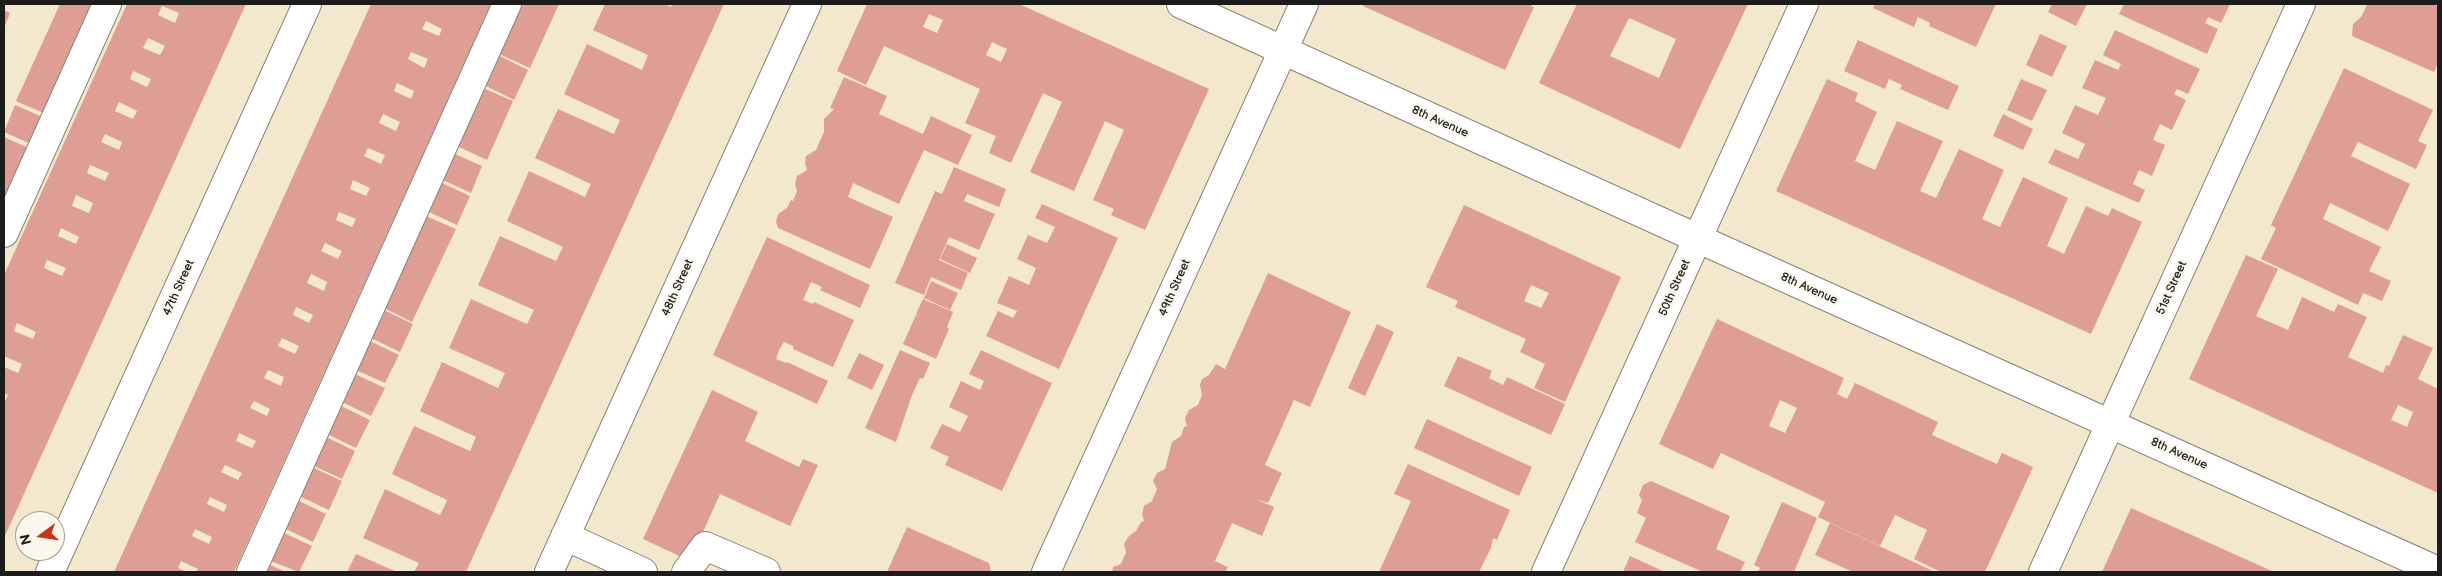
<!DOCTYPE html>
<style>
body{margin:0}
#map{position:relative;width:2442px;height:576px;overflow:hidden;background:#f3e7cd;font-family:"Balsamiq Sans",sans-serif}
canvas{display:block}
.frame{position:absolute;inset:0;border:5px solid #1c1c1c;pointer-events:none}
.north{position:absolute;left:15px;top:511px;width:50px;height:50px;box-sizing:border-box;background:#fbf7ec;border:1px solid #a29f99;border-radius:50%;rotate:256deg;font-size:14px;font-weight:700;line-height:20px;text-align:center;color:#1c1c1c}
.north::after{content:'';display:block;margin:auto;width:18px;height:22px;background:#c8321e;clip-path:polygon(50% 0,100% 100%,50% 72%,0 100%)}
</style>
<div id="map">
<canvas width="2442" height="576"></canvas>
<div class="frame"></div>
<div class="north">N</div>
</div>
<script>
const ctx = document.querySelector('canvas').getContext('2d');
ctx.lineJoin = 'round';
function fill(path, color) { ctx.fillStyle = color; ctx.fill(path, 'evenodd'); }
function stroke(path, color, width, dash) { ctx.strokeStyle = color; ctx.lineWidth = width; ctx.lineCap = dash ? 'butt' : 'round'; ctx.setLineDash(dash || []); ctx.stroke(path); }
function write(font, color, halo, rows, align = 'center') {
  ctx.font = font + ' "Balsamiq Sans",sans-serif'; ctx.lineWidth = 5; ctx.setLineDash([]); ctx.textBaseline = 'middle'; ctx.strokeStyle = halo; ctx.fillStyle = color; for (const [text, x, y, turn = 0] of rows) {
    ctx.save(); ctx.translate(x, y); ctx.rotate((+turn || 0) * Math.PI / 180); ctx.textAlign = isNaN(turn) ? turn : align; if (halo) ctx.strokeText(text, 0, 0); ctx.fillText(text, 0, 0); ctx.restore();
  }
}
fill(new Path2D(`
 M60,4h38l-50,111 -32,-14z
 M127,4h119l-242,534v-135l4,-8 -4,-2v-26l14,6 4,-9 -18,-8v-81zM162,6l17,7 -4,10 -17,-8zM148,38l17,8 -5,9 -17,-7zM133,71l18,8 -4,8 -17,-8zM119,102l18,9 -4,8 -18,-8zM105,134l17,8 -3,8 -18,-8zM90,165l19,8 -4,8 -18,-8zM76,195l17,8 -4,10 -17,-7zM61,228l18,9 -3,7 -18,-8zM47,260l19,8 -4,8 -18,-8zM17,323l19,9 -3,7 -19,-8z
 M371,4h120l-257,568h-38l2,-3 -17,-8 -3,7 9,4h-73zM426,21l16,8 -3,7 -17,-7zM411,52l17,7 -4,9 -16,-9zM397,83l17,8 -3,8 -17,-8zM383,114l17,8 -4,9 -17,-8zM368,148l17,7 -4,9 -17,-8zM353,180l17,8 -4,8 -16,-7zM339,212l17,7 -4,8 -16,-7zM325,243l17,8 -4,8 -17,-8zM311,274l16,8 -3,9 -17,-8zM296,307l17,8 -4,8 -16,-8zM282,338l17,8 -4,8 -17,-8zM268,370l16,7 -3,9 -17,-8zM254,401l16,8 -3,7 -17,-8zM239,433l17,8 -4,7 -16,-7zM225,465l17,8 -4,7 -17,-8zM210,497l17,8 -3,7 -17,-8zM195,529l17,8 -3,7 -17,-8z
 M523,4h36l-29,64 -31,-14z
 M605,4h59l7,3 1,-3h52l-258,568h-52l5,-9 -56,-25 22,-49 55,26 4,-8 3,-7 -55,-26 22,-48 56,25 6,-14 -56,-26 22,-49 56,26 7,-15 -56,-25 22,-49 56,25 7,-14 -56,-25 22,-49 56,25 7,-14 -56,-26 22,-50 56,26 3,-7 3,-6 -56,-26 23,-49 56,25 6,-14 -56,-26 23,-50 55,26 6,-15 -55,-25z
 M867,4h152l190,85 -64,141 -34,-15 3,-6 -21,-9 31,-70 -19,-9 -31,70 -44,-19 32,-70 -19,-9 -32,70 -22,-10 7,-17 -31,-13 15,-34 -96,-43 -18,39 -29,-14zM929,14l14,6 -6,13 -14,-6zM992,42l15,7 -6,13 -15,-7z
 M1364,4h169l-2,3h3l-29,63 -142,-64z
 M1577,4h171l-68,145 -141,-66zM1629,18l47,21 -17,39 -49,-22z
 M1875,4h121l-20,43 -47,-21 1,-3 -12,-6 -4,10 -41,-19z
 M2052,4h35l-11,22 -28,-14z
 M2124,4h106l-9,19 -13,-6 -3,6 13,6 -11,25 -88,-40z
 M2367,4h65l6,2v57l-4,9 -82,-36 1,-12 9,-8z
 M4,10l6,3 -6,15z
 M2115,30l85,39 -12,25 -11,-5 -3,5 12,6 -14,30 -12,-6 -7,16 12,5 -13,31 -13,-6 -6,14 12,6 -6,13 -91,-40 7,-14 23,10 7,-15 -23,-11 13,-28 23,10 8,-17 -24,-10 13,-28 23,10 3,-6 -18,-9z
 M2040,34l27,12 -15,31 -26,-12z
 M1858,40l101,46 -11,24 -48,-21 2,-4 -13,-6 -4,10 -41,-18z
 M500,56l28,14 -14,30 -28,-14z
 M2344,68l89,42 -15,31 9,4 -11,24 -58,-27 -7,14 59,28 -22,47 -58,-28 -7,16 58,28 -12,24 22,10 -9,20 -19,-8 -5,12 -97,-46 15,-31 -5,-3z
 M844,77l43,19 -8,18 44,20 8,-18 41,19 -14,30 -34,-15 -25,54 -46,-21 -5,14 45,20 -23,52 -92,-41 -2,-6 2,-8 9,-6 4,-8 2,1 4,-10 -2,-7 2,-8 10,-6 -2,-7 1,-7 10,-6 8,-18v-13l10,-10 -4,-1z
 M1827,79l31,14 -3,8 22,11 -22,49 20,9 22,-49 46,20 -23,50 16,7 23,-49 45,21 -22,49 18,8 23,-50 45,21 -21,48 17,8 22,-48 22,10 4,-8 30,14 -51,112 -315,-143z
 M2021,79l26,11 -15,31 -25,-11z
 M483,88l30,13 -26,59 -30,-14z
 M15,105l30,13 -12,27 -29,-13z
 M2003,114l30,15 -10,21 -30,-14z
 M4,137l27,12 -27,58z
 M455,154l27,12 -11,27 -28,-13z
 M954,167l52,22 -7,18 -32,-13 -3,7 31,13 -16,36 -30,-13 -10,23 29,13 -7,17 -30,-13 -7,18 -29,-12 40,-92 7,3z
 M442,183l28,13 -13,29 -28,-13z
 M1042,204l76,34 -59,131 -73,-33 12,-25 15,7 4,-7 -20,-8 12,-27 20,9 7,-17 -19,-9 11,-24 19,8 8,-16 -20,-9z
 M1464,205l157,72 -56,125 -31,-14 11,-24 -25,-12 6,-13 -71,-32 3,-6 -32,-14zM1531,285l18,8 -8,15 -17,-7z
 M426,216l30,13 -44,93 -28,-14z
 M767,237l103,48 -10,23 -40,-18 2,-3 -11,-5 -8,18 10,4 1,-2 40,18 -21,47 -40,-18v-3l-9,-4 -5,8 -3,9 10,4 1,-1 41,19 -11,23 -104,-49z
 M947,244l30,14 -7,15 -30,-14z
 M2246,255l32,14 -22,47 32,14 14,-33 32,15 4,-8 29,13 -19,40 35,16 3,-8 3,1 14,-31 30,13 -15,31 20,10v104l-249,-114zM2398,405l15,7 -6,15 -16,-7z
 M1268,273l83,39 -41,95 -16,-7 -29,65 17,8 -14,30 -13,-4 19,8 -12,29 -30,-13 -17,38 13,6 -3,5h-113l1,-5 8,-3 5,-12 -2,-8 5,-8 7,-5 5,-9 3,-1 -2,-7 2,-8 8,-5 5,-12 -4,-8 4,-8 8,-4 7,-27 9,-6 3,-9 3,-1 -2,-8 4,-8 9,-5 4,-10 -2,-10 2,-6 7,-4 7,-11 9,5z
 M931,281l27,12 -8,17 -26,-12z
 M923,299l30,13 -6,15 2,2 -13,30 -33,-15 13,-29 5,2 -5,-3z
 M384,310l29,14 -13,28 -29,-14z
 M1717,319l127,59 -7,16 10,5 8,-16 83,39 -6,13 65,29 5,-11 31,14 -48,105h-44l-27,-13 13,-29 -32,-15 -15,31 -62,-29 7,-15 -104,-49 -8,16 -54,-25zM1780,400l17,8 -12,25 -16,-7z
 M1377,324l17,8 -29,64 -17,-8z
 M370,341l29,14 -14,28 -29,-13z
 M900,350l30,13 -7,16 -3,-1 -8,17 -16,47 -31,-14z
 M981,350l71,33 -50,108 -57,-26 4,-8 -19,-9 12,-24 18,8 8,-16 -19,-9 12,-26 19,9 4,-9 -15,-7z
 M859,353l25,12 -12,25 -25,-12z
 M1458,356l34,15 -3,7 14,7 4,-8 58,27 -14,31 -107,-49z
 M355,374l30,14 -14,28 -29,-14z
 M712,390l46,22 -13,29 54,26 4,-8 15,6 -28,61 -70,-32 -30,67 -47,-22z
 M341,406l29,14 -14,28 -29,-14z
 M1427,419l105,48 -13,29 -105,-48z
 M326,437l29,14 -13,28 -30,-14z
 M1408,464l102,46 -13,30 -4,-2 -2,10 -12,24h-100l32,-71 -17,-7z
 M312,467l30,14 -13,29 -30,-14z
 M1651,481l79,35 -14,33 29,13 -5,10h-37l-68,-30 11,-24 -9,-5 5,-13 -3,-5 4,-10z
 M297,500l29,14 -13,28 -29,-14z
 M1782,502l35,16 -23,54h-36l2,-4 -6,-3z
 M2131,508l63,28 80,36h-172z
 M1830,523l105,49h-82l-38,-17z
 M907,527l82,36 2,9h-104z
 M282,532l30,14 -13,26 -31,-12z
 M356,554l41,18h-50z
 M1630,556l35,16h-42z
 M268,564l18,8h-22z`), '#de9e95');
const minor = new Path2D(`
 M1181,4l551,250 706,317
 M4,233l103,-229
 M565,536l78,36
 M50,572l257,-568
 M251,572l256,-568
 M549,572l258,-568
 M686,572l19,-26 61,26
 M1046,572l258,-568
 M1546,572l258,-568
 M2043,572l258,-568`);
stroke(minor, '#888274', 30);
stroke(minor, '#fff', 28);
write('12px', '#1c1c1c', '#fbf7ec', [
 ["8th Avenue",1440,122,24],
 ["47th Street",179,288,-66],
 ["48th Street",678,288,-66],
 ["49th Street",1175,288,-66],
 ["50th Street",1675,288,-66],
 ["51st Street",2172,288,-66],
 ["8th Avenue",1809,289,24],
 ["8th Avenue",2179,454,24]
]);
</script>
